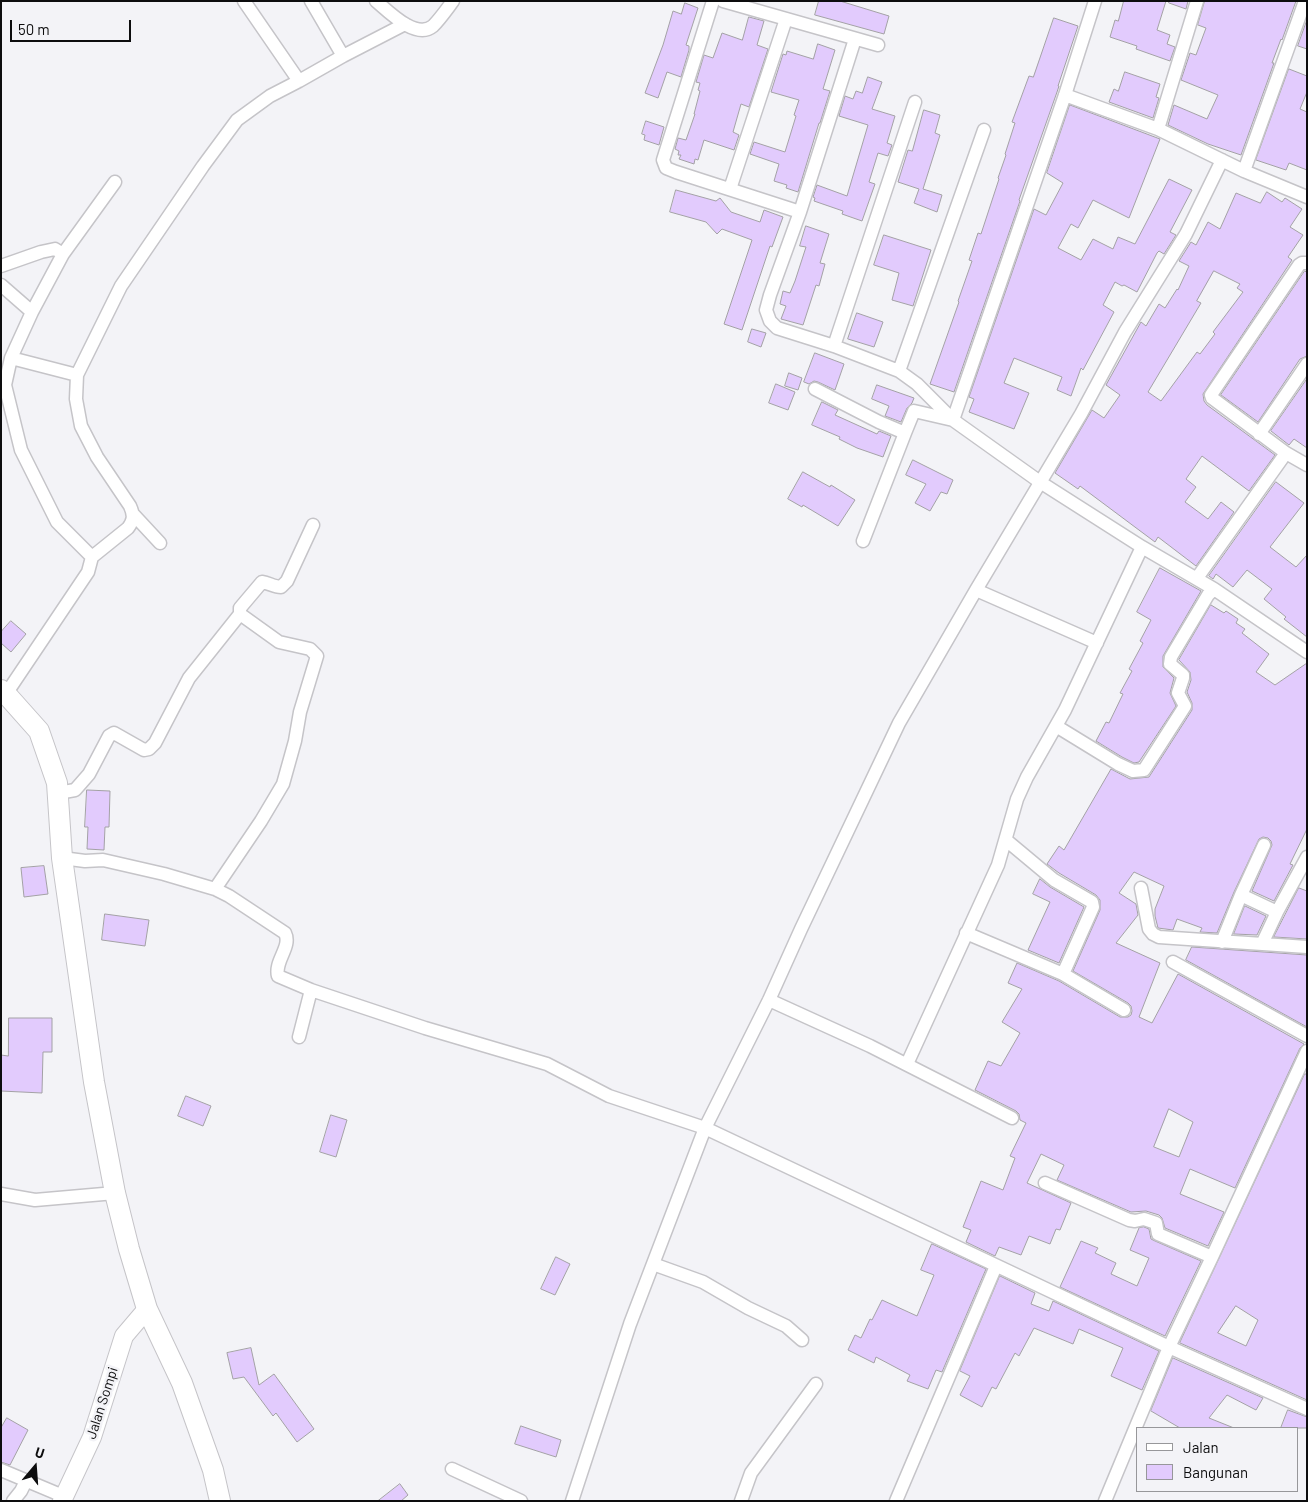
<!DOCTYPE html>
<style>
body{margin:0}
#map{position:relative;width:1308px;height:1502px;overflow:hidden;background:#f3f3f7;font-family:Barlow,sans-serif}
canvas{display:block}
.frame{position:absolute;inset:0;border:2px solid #0d0d0e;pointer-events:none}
.legend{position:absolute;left:1136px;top:1427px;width:162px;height:65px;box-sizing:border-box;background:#f3f3f7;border:1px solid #97979a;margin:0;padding:6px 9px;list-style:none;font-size:15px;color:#0d0d0e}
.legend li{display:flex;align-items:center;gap:10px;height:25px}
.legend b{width:25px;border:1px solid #97979a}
.north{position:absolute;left:10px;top:1442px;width:50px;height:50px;-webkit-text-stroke:4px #f3f3f7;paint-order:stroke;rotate:18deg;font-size:14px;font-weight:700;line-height:20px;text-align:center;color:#0d0d0e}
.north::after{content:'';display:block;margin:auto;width:18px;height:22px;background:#0d0d0e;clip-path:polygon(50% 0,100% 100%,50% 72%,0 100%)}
.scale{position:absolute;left:10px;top:20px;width:121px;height:22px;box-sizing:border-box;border:2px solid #0d0d0e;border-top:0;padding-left:6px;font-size:15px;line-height:18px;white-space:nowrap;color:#0d0d0e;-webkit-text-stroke:4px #f3f3f7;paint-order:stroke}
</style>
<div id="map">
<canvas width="1308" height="1502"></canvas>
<div class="frame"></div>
<ul class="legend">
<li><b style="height:6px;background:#fff"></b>Jalan</li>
<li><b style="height:14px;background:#e2cbfd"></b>Bangunan</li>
</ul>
<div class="north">U</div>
<div class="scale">50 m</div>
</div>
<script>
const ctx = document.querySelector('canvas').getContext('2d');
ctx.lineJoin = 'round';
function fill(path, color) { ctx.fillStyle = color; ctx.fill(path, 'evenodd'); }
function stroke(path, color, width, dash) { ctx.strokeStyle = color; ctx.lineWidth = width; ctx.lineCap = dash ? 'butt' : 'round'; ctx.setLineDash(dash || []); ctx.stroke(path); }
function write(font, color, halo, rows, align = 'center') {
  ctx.font = font + ' Barlow,sans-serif'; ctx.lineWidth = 5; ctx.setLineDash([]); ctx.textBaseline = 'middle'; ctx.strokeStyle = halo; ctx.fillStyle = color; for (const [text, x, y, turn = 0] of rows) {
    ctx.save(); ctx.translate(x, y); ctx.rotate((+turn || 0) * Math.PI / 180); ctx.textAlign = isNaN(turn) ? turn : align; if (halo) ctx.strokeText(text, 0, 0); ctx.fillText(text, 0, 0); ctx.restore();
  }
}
const building = new Path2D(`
 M819,1h21l49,15 -5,18 -69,-19z
 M1124,1h42l-9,29 13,5 -3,9 8,3 -5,14 -34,-12 1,-3 -27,-9 5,-17 3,1z
 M1169,1h19l-2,8 -17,-6z
 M1205,1h91l-14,39 -1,-1 -9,24h2l-33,92 -33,-11 -40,-19 6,-20 33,14 11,-24 -37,-15 9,-27 6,2 10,-27 -8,-3z
 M685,3l13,5 -12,37 3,1v4l-8,27 -14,-5 -9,26 -13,-5 18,-48 10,-34 8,3z
 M749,17l15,4 -7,24 11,4 -19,58 -8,-3 -8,28 6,3 -5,15 -30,-10 -6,20 -3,-1 -1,5 -15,-5 2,-4h-3l1,-4 -4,-2 3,-11 8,2 9,-26h-1l6,-23 -2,-1 2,-7 -4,-1 8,-27 9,3 9,-25 20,7z
 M1054,18l24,8 -20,60h1l-2,6 -38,108 1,1 -66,191 -24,-8 29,-82 -1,-1 14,-40 -3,-1 9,-27 3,1 18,-55 -1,-1 8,-23 -1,-1 10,-31 -3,-1 17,-46 4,1z
 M1307,20v29l-9,-3z
 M818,44l17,6 -12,39 7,2 -10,32h-1l-21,69 -12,-4 1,-3 -13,-4 5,-17 -29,-10 4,-12 31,10 11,-36 -2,-1 5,-15 -28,-8 12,-38 3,1 1,-4 26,8z
 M1289,69l18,7v16l-7,17 7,3v58l-18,-7 -3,7 -30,-10z
 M1125,72l35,12 -4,13 3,1 -6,20 -44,-16 5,-13 4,2z
 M868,77l14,5 -10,27 23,7 -8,27 5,2 -4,11 -10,-3 -9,29 6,2 -13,37 -20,-7 1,-3 -29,-10 1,-3 -2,-1 4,-12 30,11 21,-71 -29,-9 6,-20 8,3 3,-8 6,2z
 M1070,105l90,34 -31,79 -36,-18 -15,28 -7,-4 -13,24 23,12 12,-21 20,10 5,-12 17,7 34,-65 23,11 -22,42 6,3 -12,19 -5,-3 -2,2 -20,39 -13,-7 -2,1 -7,-4 -12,23 11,7 -31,58 -2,-2 -10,28 -14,-6 5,-13 -48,-19 -10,25 25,10 -15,36 -45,-17 5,-13 -5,-2 65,-188 12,6 17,-32 -16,-10z
 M924,110l16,5 -5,18 5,2 -17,54 19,6 -5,17 -23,-9 5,-14 -21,-7 10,-32 4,1z
 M646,121l18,6 -5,18 -15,-5 1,-5 -3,-1z
 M676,190l40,11 4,-3 11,14 29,10 4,-12 19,7 -11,30 -2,-1 -28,84 -18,-6 28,-84 -30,-11 -5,5 -11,-12 -36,-10z
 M1267,192l15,10 3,-4 17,11 -12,18 13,8 -15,22 4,3 -89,134 1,7 3,4 68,50 -26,36 -47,-35 -16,23 10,8 -11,15 23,17 13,-17 13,10 -38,54 -38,-29 -3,5 -75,-56 -2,3 -23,-16 37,-63 12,8 16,-23 -14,-10 35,-63 5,4 13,-22 6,4 12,-19 1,1 11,-24 -10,-5 12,-19 5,3 12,-23 12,7 16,-36 24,10zM1214,271l26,13 -3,4 6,4 -30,40 2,2 -15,20 -3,-2 -36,49 -13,-9 53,-89 -4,-2z
 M806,226l23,8 -9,29 5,1 -6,22 -3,-1 -13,40 -22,-6 5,-13 -6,-2 3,-13 7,2 5,-12 11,-34 -6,-1z
 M884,235l47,15 -18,56 -21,-6 7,-27 -25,-8z
 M1305,271l2,2v83l-7,3 -42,63 -37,-27z
 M857,313l26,9 -9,25 -26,-8z
 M752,329l14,4 -5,14 -13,-5z
 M815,353l29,11 -9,26 -17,-8 -4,-1 -5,3 -5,-2z
 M789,373l13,5 -4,12 -13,-4z
 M1307,379v69l-13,-9 -5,6 -18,-14z
 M776,384l19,8 -7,18 -19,-7z
 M877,385l37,13 -2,5 -5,5 -6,14 -16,-6 4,-10 -17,-7z
 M822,402l16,8 -3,5 42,19 2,-3 12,5 -8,21 -26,-9 -18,-9 1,-2 -28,-12z
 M913,460l40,20 -6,14 -6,-2 -11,19 -15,-8 11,-19 -20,-9z
 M803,472l27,15 1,-2 24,15 -17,26 -35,-21 -1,2 -14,-8z
 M1276,482l28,21 -34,44 26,20 11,-12v82l-23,-18 2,-2 -22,-18 8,-10 -25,-19 -14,17 -17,-13 -3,5 -4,-3z
 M1160,568l41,23 -38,65v11l11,11 -4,15 6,13 -37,56 -5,1 -12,-6 -26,-16 10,-19 3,1 14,-29 -3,-1 12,-22 -3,-2 14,-26 -3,-2 11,-21 -14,-8z
 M1211,605l13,8 2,-2 12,8 -2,4 9,6 -3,4 27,21 -13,18 19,13 32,-22v166l-17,35 3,1 -19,36 -22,-10 20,-46 -1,-4 -3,-3 -5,-1 -4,2 -25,53 -17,41 -17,-1 2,-4 -25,-9 -4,11 -15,-2 -3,-12v-7l9,-23 -30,-14 -15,21 17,11 2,11 -22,28 44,20 -21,54 13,6 26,-49 126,70 -4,4 -65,140 -45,-19 -10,25 44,18 -16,34 -43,-18 -3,-10 -3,-3 -13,-4 -15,1 -74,-32 7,-15 -23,-11 -14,29 44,20 -11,27 -4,-1 -6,15 -21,-8 -8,19 -22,-8 -4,9 -29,-14 5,-12 -8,-3 18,-46 22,9 12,-32 -5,-2 16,-33 -6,-3 -1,-6 -3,-3 -41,-21 13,-29 13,5 19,-33 -18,-11 20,-33 -14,-6 9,-20 42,18 61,36h8l3,-2 1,-4 -1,-5 -3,-3 -55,-32 27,-61v-10l-4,-5 -37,-22 -12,-9 12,-18 5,4 47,-81 19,10 19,-2 43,-67v-7l-5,-11 4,-12 -1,-8 -11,-12zM1169,1109l24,13 -14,35 -25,-10z
 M11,621l15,13 -15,18 -10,-9v-11z
 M87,790l23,1 -1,36h-4l-1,23 -17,-1 1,-22h-3z
 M44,866l4,28 -24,3 -3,-29z
 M1040,879l10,8 34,20 -25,56 -31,-13 22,-48 -17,-8z
 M1299,888l8,3v48l-33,-2z
 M1245,906l21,10 -9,19 -23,-1z
 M105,914l44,6 -4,26 -43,-6z
 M1192,947l115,8v72l-121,-67z
 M9,1018h43v34h-9l-1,41 -41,-2v-36l7,1z
 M1305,1074h2v326l-127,-57zM1236,1306l22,14 -12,26 -28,-13z
 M186,1096l25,10 -8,20 -25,-10z
 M331,1115l16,5 -11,37 -16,-5z
 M1144,1227l5,2 2,10 4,2 46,20 -36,75 -105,-49 21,-46 17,7 -3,5 21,10 -5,11 26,12 12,-28 -19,-8 9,-22z
 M932,1244l54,25 -44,103 -6,-2 -8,19 -21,-8 3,-6 -34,-18 -2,6 -26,-13 7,-15 6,3 9,-19 2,1 10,-20 35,16 17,-41 -13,-5z
 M556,1257l14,7 -15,31 -14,-6z
 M1000,1276l35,17 -4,11 18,7 4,-10 106,50 -17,39 -31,-14 12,-28 -44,-19 -6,15 -39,-16 -15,28 -4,-3 -19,36 -4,-2 -10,20 -22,-12 10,-19 -10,-5z
 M251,1348l8,37 15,-11 40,55 -17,13 -21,-29 -3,3 -29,-39 -11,2 -6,-26z
 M1173,1358l90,40 -7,12 -29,-15 -18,23 25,10h-54l-29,-17z
 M1288,1410l19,7v11h-26z
 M7,1418l21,12 -18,35 -9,-3v-34z
 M521,1426l40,14 -5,17 -41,-13z
 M400,1484l8,11 -7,6h-23z`);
fill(building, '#e2cbfd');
stroke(building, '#a3a1a5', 1);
const street = new Path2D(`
 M244,1l55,80
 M311,1l32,55
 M376,1c13,11 40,39 57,25 7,-7 14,-17 20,-25
 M713,1l-50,159 3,8 10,4 124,40
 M723,1l155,44
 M1095,1l-30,94 -112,325 87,62 102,65 72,42 93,63
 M855,39l-55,173 -30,83 -4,15 4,11 7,7 57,18 65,25 18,13 36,36
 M1065,95l93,34 86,42 63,26
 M1158,129l39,-128
 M1244,171l61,-170
 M730,189l56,-170
 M1307,263h-5l-3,2 -88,130 1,3 74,55 21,12
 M1,266l40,-14 14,-3 8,5
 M1,285l31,27
 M834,346l81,-244
 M11,358l21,-46 31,-58 52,-72
 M899,371l85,-241
 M1,380l4,5 16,65 36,72 35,35
 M5,385l6,-27 66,17
 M815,389l64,33 26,11 9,-22 39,9
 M1259,434l48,-70
 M134,515l26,28
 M863,541l42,-108
 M1197,578l89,-125
 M976,590l121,53
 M6,694l82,-122 4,-15 36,-29c6,-8 6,-13 2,-22l-33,-49 -16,-31 -5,-27 1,-24 44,-89 82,-120 34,-46 33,-24 29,-15 44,-25 62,-32
 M1056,726l62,38 15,7 11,-1 41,-64 -7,-13 5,-15v-3l-13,-11 1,-7 37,-62 6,-6
 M58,793l17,-3 14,-16 20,-38 5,-3 30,17 5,-1 6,-6 34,-65 51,-64
 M1006,840l48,40 38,22 1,5 -30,67
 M62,858l23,3 18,-1 61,14 51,15 14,7 56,37c7,14 -11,28 -7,43l33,14 114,38 122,36 62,32 96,32 464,219 138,62
 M1141,888l8,41 4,5 6,3 148,10
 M215,889l46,-68 22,-37 12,-43 5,-29 17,-56 -7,-7 -31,-7 -39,-28v-6l22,-26c7,1 12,5 19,5l6,-6 26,-56
 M1241,895l36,17
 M966,933l97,41 61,36
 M1222,942l19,-47 23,-50
 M1262,944l15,-32 30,-55
 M1173,962l134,74
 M769,1000l101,46 142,72
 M299,1037l12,-47
 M907,1064l91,-199 19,-66 10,-22 38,-67 77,-163
 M1045,1183l84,37 6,1 9,-2 12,4 2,11 54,23
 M1,1194l34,6 80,-7
 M653,1264l50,18 45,26 38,18 16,14
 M452,1469l69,32
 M1,1470l62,26
 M13,1501l8,-10 5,-10
 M572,1501l58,-177 75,-196 64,-128 32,-71 98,-206 77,-133 105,-176 44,-82 61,-98 36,-74
 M741,1501l10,-28 65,-89
 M896,1501l100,-235
 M1105,1501l64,-154 43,-90 95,-206`);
const secondary = new Path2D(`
 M62,1501l30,-64 32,-101 23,-27`);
const primary = new Path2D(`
 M1,690l5,4 33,37 18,52 5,75 32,224 21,111 14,56 18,60 35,74 31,87 7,31`);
stroke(street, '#c5c4c8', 15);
stroke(secondary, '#c5c4c8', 20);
stroke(primary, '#c5c4c8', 22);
stroke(street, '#fff', 12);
stroke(secondary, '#fff', 18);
stroke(primary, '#fff', 20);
write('14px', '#0d0d0e', '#f3f3f7', [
 ["Jalan Sompi",102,1403,-72]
]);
</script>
